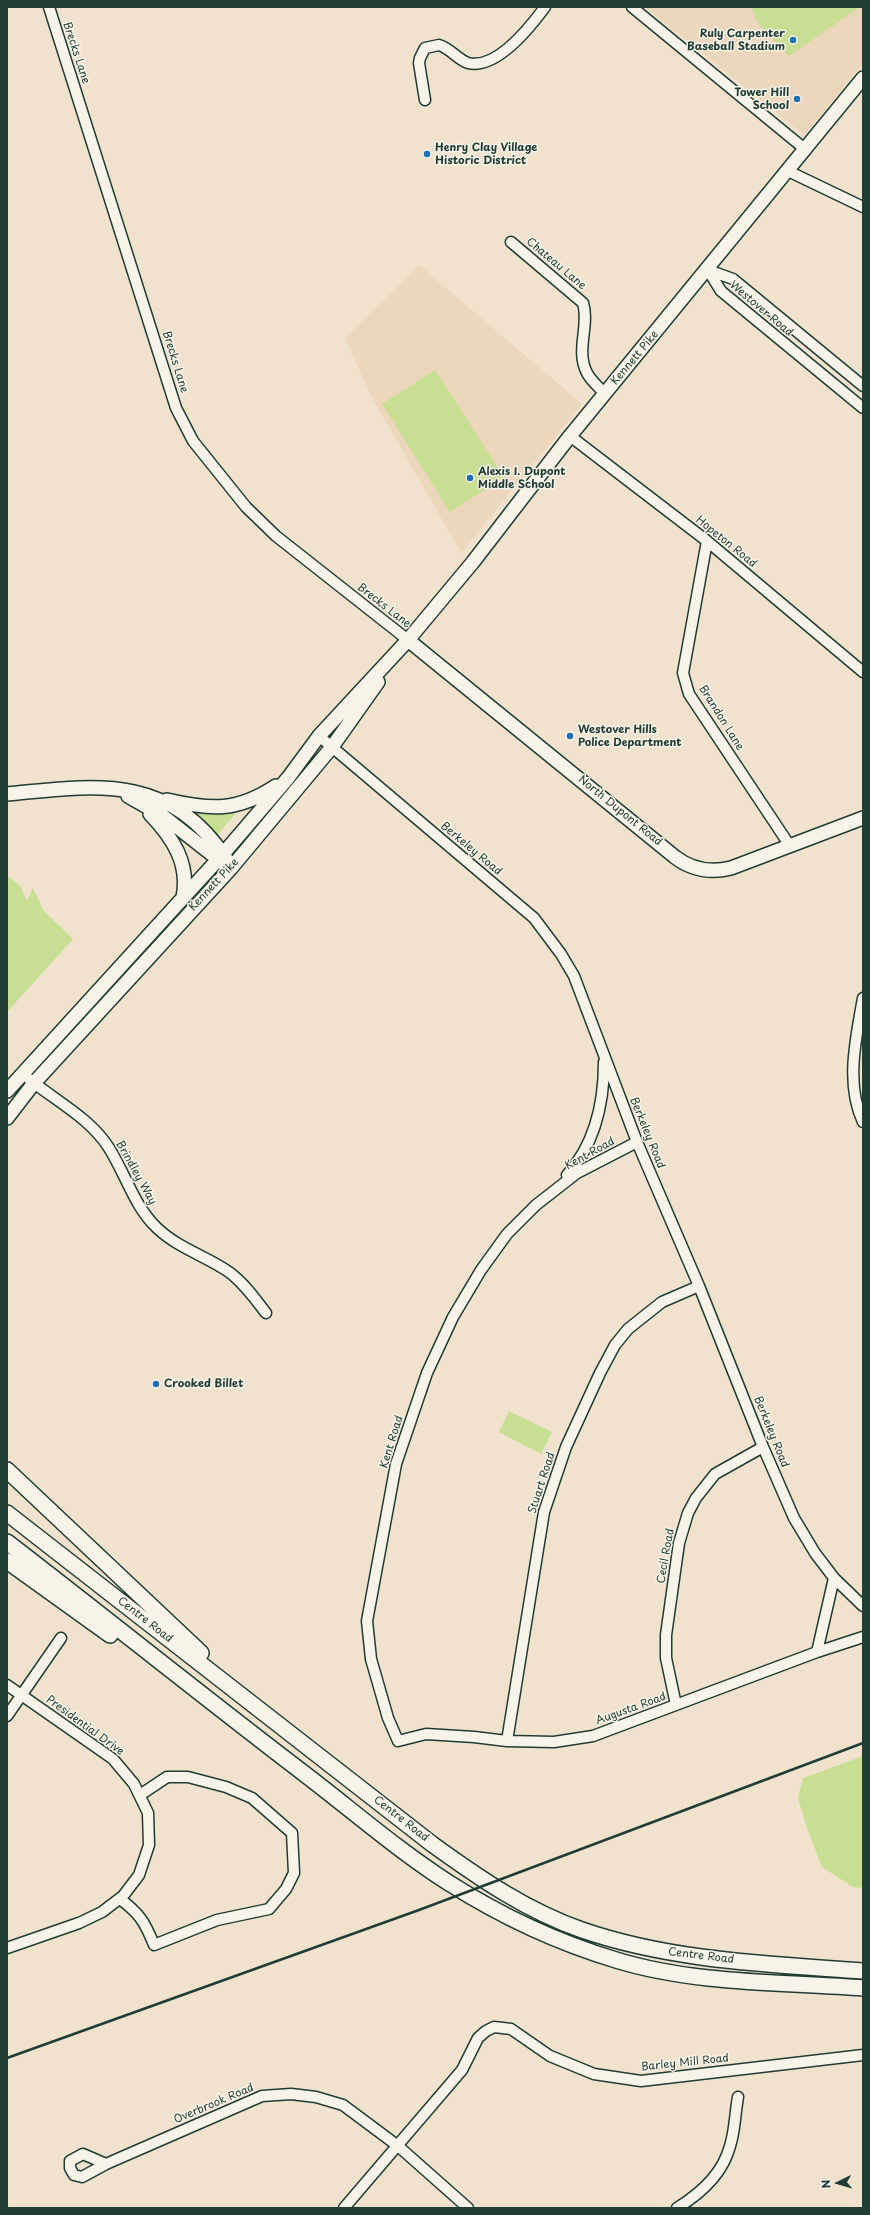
<!DOCTYPE html>
<style>
body{margin:0}
#map{position:relative;width:870px;height:2215px;overflow:hidden;background:#f1e2ce;font-family:"Playpen Sans",sans-serif}
canvas{display:block}
.frame{position:absolute;inset:0;border:8px solid #1f3d34;pointer-events:none}
.north{position:absolute;left:818px;top:2163px;width:40px;height:40px;-webkit-text-stroke:3px #f7f3e8;paint-order:stroke;rotate:265deg;font-size:11px;font-weight:700;line-height:16px;text-align:center;color:#1f3d34}
.north::after{content:'';display:block;margin:auto;width:14px;height:18px;background:#1f3d34;clip-path:polygon(50% 0,100% 100%,50% 72%,0 100%)}
</style>
<div id="map">
<canvas width="870" height="2215"></canvas>
<div class="frame"></div>
<div class="north">N</div>
</div>
<script>
const ctx = document.querySelector('canvas').getContext('2d');
ctx.lineJoin = 'round';
function fill(path, color) { ctx.fillStyle = color; ctx.fill(path, 'evenodd'); }
function stroke(path, color, width, dash) { ctx.strokeStyle = color; ctx.lineWidth = width; ctx.lineCap = dash ? 'butt' : 'round'; ctx.setLineDash(dash || []); ctx.stroke(path); }
function write(font, color, halo, rows, align = 'center') {
  ctx.font = font + ' "Playpen Sans",sans-serif'; ctx.lineWidth = 3; ctx.setLineDash([]); ctx.textBaseline = 'middle'; ctx.strokeStyle = halo; ctx.fillStyle = color; for (const [text, x, y, turn = 0] of rows) {
    ctx.save(); ctx.translate(x, y); ctx.rotate((+turn || 0) * Math.PI / 180); ctx.textAlign = isNaN(turn) ? turn : align; if (halo) ctx.strokeText(text, 0, 0); ctx.fillText(text, 0, 0); ctx.restore();
  }
}
fill(new Path2D(`
 M645,7h218v57l-59,71z
 M419,265l163,139 -121,149 -91,-159 -25,-56z`), '#ecd6bc');
fill(new Path2D(`
 M751,7h109l-71,49 -31,-32z
 M435,370l69,107 -54,35 -68,-108z
 M238,811l-21,24 -9,-10 -13,-11h24z
 M7,875l13,11 7,15 6,-13 10,22 30,29 -66,73z
 M509,1411l43,21 -11,22 -42,-22z
 M863,1756v132l-10,-1 -31,-20 -15,-39 -9,-30 5,-20z`), '#c8de93');
const minor = new Path2D(`
 M49,7l127,401 17,33 53,66 30,29 132,104
 M632,7l174,143
 M425,100l-6,-37 1,-5 5,-10 14,-3c11,3 19,15 29,18 29,7 63,-37 77,-56
 M788,171l75,36
 M511,242l72,61c7,23 -8,47 4,70 4,8 12,14 18,21
 M708,270l13,21 142,117
 M708,270l25,9 130,107
 M570,436l137,105 156,131
 M707,541l-24,132 6,21 101,152
 M319,736l215,182 27,36 13,22 63,166 62,144 64,161 31,71 21,35 19,25 29,28
 M863,998c-7,40 -18,86 0,124
 M29,1079c27,22 61,39 80,69 17,27 25,58 48,80 21,20 49,28 72,44 15,11 26,27 37,41
 M637,1142l-60,31 -41,32 -29,29 -26,36 -28,47 -26,56 -31,91 -29,157 4,38 17,59 10,23 28,-7 48,3 33,4 47,1 39,-6 224,-84 46,-15
 M567,1175c28,-31 37,-72 37,-113
 M817,1652l17,-74
 M7,1685l106,74 21,25 14,29 1,32 -10,30 -16,21 -21,16 -23,11 -72,25
 M676,1705l-10,-47v-23l13,-92 9,-30 8,-15 19,-24 48,-27
 M7,1716l54,-78
 M507,1741l37,-229 22,-65 34,-74 15,-28 13,-16 34,-27 37,-16
 M120,1899c19,14 25,23 34,46l63,-25 52,-11 17,-20 8,-16 -2,-40 -40,-35 -26,-11 -38,-10h-21l-27,18
 M106,2164l-23,-10 -13,7v7l4,7 8,2 24,-13 156,-68 29,-2 25,3 27,8 55,41 70,62
 M344,2208l118,-138 16,-32 8,-7 8,-4 17,2 39,27 44,18 47,7 222,-26
 M677,2208c23,-14 46,-35 53,-62 5,-15 5,-33 8,-49`);
const major = new Path2D(`
 M408,640l267,217c17,13 36,16 56,11l132,-50
 M7,794c90,-9 163,-21 220,66
 M128,796l35,20 61,48
 M167,800c44,10 70,12 109,-14
 M150,814c22,23 40,49 33,83
 M7,1091l216,-237 65,-76 31,-42 89,-96 65,-78 97,-126 293,-358
 M7,1118l27,-35 198,-216 100,-120 46,-65`);
const highway = new Path2D(`
 M7,1470l194,183
 M7,1513l425,331c47,34 95,67 150,86 90,31 187,34 281,41
 M7,1542c100,77 198,156 299,233 47,36 93,76 143,108 52,33 107,59 167,77 78,24 166,22 247,28
 M7,1561l103,74`);
stroke(minor, '#1f3d34', 13);
stroke(major, '#1f3d34', 16);
stroke(highway, '#1f3d34', 18);
stroke(minor, '#f7f3e8', 10);
stroke(major, '#f7f3e8', 13);
stroke(highway, '#f7f3e8', 15);
stroke(new Path2D(`
 M7,2058l412,-148 444,-167`), '#1f3d34', 2.5);
for (const [x, y, r, color] of [
 [793,40,4,"#1f6fb2"],
 [797,99,4,"#1f6fb2"],
 [427,154,4,"#1f6fb2"],
 [470,478,4,"#1f6fb2"],
 [570,736,4,"#1f6fb2"],
 [156,1384,4,"#1f6fb2"]
]) { const dot = new Path2D(); dot.arc(x, y, r, 0, 2 * Math.PI); ctx.fillStyle = color; ctx.fill(dot); stroke(dot, '#f7f3e8', 1.5); }
write('bold 11px', '#1f3d34', '#f7f3e8', [
 ["Ruly Carpenter",785,34,"right"],
 ["Baseball Stadium",785,47,"right"],
 ["Tower Hill",789,93,"right"],
 ["School",789,106,"right"],
 ["Henry Clay Village",435,148],
 ["Historic District",435,161],
 ["Alexis I. Dupont",478,472],
 ["Middle School",478,485],
 ["Westover Hills",578,730],
 ["Police Department",578,743],
 ["Crooked Billet",164,1384]
], 'left');
write('11px', '#1f3d34', '#f7f3e8', [
 ["Brecks Lane",76,53,72],
 ["Chateau Lane",556,264,40],
 ["Westover Road",761,309,40],
 ["Kennett Pike",635,358,-50],
 ["Brecks Lane",175,362,73],
 ["Hopeton Road",726,542,39],
 ["Brecks Lane",384,606,38],
 ["Brandon Lane",721,718,58],
 ["North Dupont Road",620,811,39],
 ["Berkeley Road",471,849,40],
 ["Kennett Pike",214,885,-47],
 ["Berkeley Road",647,1133,68],
 ["Kent Road",590,1154,-29],
 ["Brindley Way",136,1173,61],
 ["Berkeley Road",771,1432,68],
 ["Kent Road",392,1442,-73],
 ["Stuart Road",542,1483,-72],
 ["Cecil Road",666,1556,-80],
 ["Centre Road",145,1620,38],
 ["Augusta Road",631,1709,-20],
 ["Presidential Drive",85,1726,36],
 ["Centre Road",401,1819,38],
 ["Centre Road",701,1956,7],
 ["Barley Mill Road",685,2063,-6],
 ["Overbrook Road",214,2104,-23]
]);
</script>
